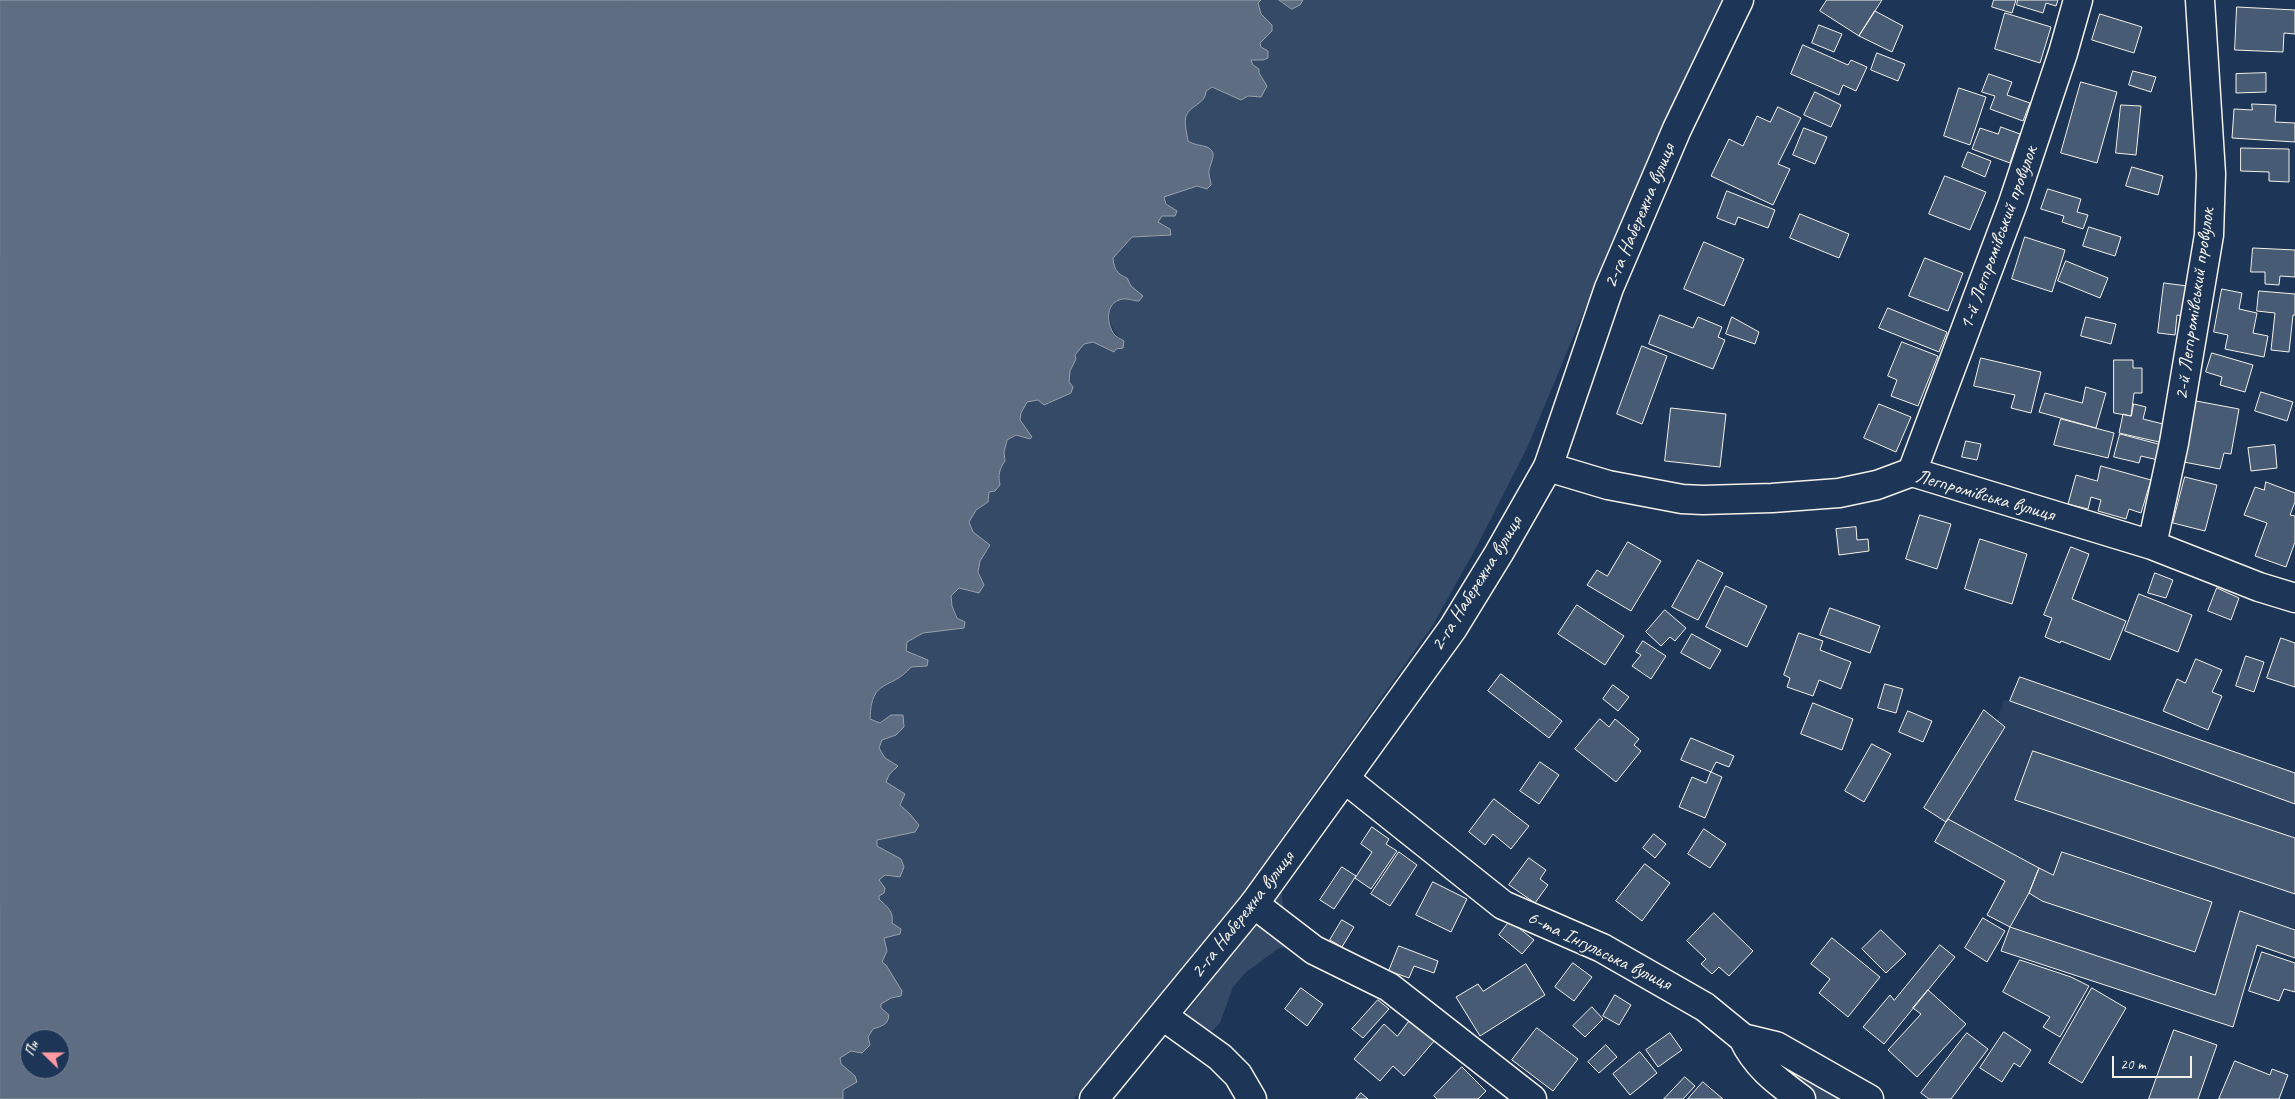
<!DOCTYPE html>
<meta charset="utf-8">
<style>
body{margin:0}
#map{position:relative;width:2295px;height:1099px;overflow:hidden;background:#1d3557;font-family:Caveat,sans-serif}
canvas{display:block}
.north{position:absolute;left:20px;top:1029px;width:50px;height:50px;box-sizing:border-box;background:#1d3557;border:1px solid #738091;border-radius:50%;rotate:292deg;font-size:14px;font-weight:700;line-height:20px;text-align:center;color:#f4f1e8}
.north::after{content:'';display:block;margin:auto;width:18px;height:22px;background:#ff9aa2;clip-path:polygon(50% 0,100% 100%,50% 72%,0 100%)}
.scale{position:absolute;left:2112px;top:1056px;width:80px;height:22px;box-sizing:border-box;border:2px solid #f4f1e8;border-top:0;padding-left:6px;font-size:15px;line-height:18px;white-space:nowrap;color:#f4f1e8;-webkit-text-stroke:4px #1d3557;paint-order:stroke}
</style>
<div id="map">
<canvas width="2295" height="1099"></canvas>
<div class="north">Пн</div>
<div class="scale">20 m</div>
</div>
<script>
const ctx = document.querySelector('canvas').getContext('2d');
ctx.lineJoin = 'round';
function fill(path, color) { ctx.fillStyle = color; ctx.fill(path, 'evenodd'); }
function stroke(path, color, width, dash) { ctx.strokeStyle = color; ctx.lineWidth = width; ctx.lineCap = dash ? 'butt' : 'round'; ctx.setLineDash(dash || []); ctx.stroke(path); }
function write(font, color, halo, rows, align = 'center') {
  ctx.font = font + ' Caveat,sans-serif'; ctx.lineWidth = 4; ctx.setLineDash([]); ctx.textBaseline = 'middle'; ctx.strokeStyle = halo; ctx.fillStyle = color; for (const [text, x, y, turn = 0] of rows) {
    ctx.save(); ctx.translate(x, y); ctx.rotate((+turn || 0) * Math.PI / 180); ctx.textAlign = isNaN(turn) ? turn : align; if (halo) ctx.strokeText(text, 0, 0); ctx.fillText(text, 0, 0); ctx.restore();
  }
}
fill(new Path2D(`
 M2020,677l275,96v185l-38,-13 -24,82 -232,-76 9,-24 -23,-12 18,-34 -70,-39 11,-20 -22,-14 60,-98 13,10 7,-20 6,1z`), '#2a4060');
fill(new Path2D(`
 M1261,0h18l2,3 19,2 3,-5h420l-59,125 -70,162 -67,161 -50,98 -44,79 -190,268 -93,117 -76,89h-231v-9l12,-14 -14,-12 -1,-6 11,-7 11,2 8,-8 -2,-8 5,-8 11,-3 -3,-22 10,-6h5l5,-7 -15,-26 -4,-3 5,-11 -3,-13 16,-4 -9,-12 -1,-13 -11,-9v-4l5,-3v-5l-5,-8 6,-5 6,2 10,-18 -24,-13v-6l26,-5 7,-21 -11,-9 5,-11 -18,-12 3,-7 6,-4 -3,-9 -7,-4 -6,-10 3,-8 14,-5 -5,-20 -11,8 -10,-4c1,-32 8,-29 32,-42 4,-2 5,-6 8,-9 4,-4 12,-6 18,-8l-22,-9 1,-9 16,-9 41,-5 -12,-22 -1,-10 8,-8 9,3 16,-6c-6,-13 -9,-26 5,-36l-16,-17 -4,-10 7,-12 12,-8 1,-10 11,-7c-2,-9 -1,-16 5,-24l-1,-9 3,-12 9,-5 14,4 1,-2 -11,-17 1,-7 6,-11c16,-4 23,2 37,-7l6,-24 6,-12 -1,-4 9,-11 9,-2 21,10 10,-11c-21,-15 -21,-51 9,-40l-2,-15 -4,-8c-10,-4 -13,-9 -14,-20l19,-21 27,-1 -1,-14 4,-6h12l-10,-19 33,-11 10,3 4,-10 -3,-8 5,-14 -6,-10 -9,-1 -10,-4c-1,-8 -4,-19 -2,-26 3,-11 15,-10 19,-25l6,-4 30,13 7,-4 7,2 12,-12 -16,-26h12l-3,-17 12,-12v-6l-11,-11 -3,-11z
 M1282,889c-1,32 12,35 35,53l-38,6 -34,25 -12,14 -13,36 -9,9h-15l-11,-12 2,-8z
 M1763,1048l94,51h-48z`), '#354a67');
const water = new Path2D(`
 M0,0h1261l-3,3 3,11 11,11v6l-12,12 1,4 7,4v7l-5,2h-12l2,5 6,4v4l8,13 -6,11 -13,-1 -7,4 -29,-13 -6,4c0,13 -16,14 -20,25 -2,7 1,18 2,25 6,4 13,4 19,6 13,6 1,18 2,26 0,4 2,8 2,12l-4,4 -10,-3 -33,11 2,7 11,7 -2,5h-13l-4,6 12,7 1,6 -39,2 -19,21c1,11 4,16 14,20l4,8 12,10 -4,5c-7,0 -13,-4 -20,-1 -14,5 -12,24 -5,34 2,3 7,5 10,7l-1,7 -7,1 -2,3 -21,-10 -9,2 -9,11 1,4 -6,12 -1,11 4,5 -2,6 -27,12 -6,-5 -11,2 -6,11 -1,7 12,17 -2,2 -14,-4 -9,5 -3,12 1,9c-6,8 -7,15 -5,24l-5,6 -6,1 -1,10 -12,8 -7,12 4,10 17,13 -10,16 -2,11 6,13 -5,8 -20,-5 -8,8 1,10 5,12 8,4 -1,6 -41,5 -16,9 -1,9 22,9 -1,6 -16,1c-19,24 -40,9 -41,52l10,4 11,-8h12l1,12 -8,8 -14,5 -3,8 6,10 13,8 -9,9 -3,7 19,12 -5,11 10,9 9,11 -4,7 -38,8v6l24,13 3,8 -4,10 -15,-2 -6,5 6,8 -1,5 -5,3v3c8,8 15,12 13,24l9,6 -1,5 -16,4 3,13 -5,11 4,3 16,26 -1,5 -10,2 -10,6v4l8,7c-1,10 -7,11 -16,14l-5,8 2,8 -8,8 -11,-2 -11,7 1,6 14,12 2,6 -14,8v9h-843zM30,1039h30v30h-30z
 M1279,0h24l-3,5 -8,4z`);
fill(water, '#5e6d82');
stroke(water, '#9aa2ab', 1);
const building = new Path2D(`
 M1827,0h55l-23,36 -39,-25z
 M1994,0h22l-4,13 -20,-6z
 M2018,0h40l-2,6 -10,-3 -3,10 -26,-8z
 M2237,7l58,3v24l-11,-1 -1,19 -48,-2z
 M1875,11l28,15 -11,26 -33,-16z
 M2005,13l46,14 -11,36 -45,-14z
 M2100,14l42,13 -8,26 -42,-13z
 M1819,25l23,9 -8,18 -22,-9z
 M1803,45l45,20 3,-5 16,7 -11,24 -13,-6 -4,10 -48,-21z
 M1877,53l28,11 -7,17 -27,-11z
 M2133,71l23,6 -5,15 -22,-7z
 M2266,73v19l-30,1v-19z
 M1989,74l23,8 -5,13 23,8 -7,18 -33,-12 5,-13 -13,-4z
 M2081,82l36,10 -20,71 -36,-10z
 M1959,88l27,9 -16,48 -26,-9z
 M1815,92l26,13 -10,22 -27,-12z
 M2252,104l24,1 -1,17 20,1v19l-63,-4 2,-29 18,1z
 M2121,105l20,1 -5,49 -20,-2z
 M1778,107l23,11 -23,46 12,5 -17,36 -62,-29 18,-37 14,7 14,-30 13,6z
 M2001,127l19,7 -10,29 -38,-14 8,-21 18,6z
 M1804,128l23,9 -12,27 -22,-9z
 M2241,148l48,1v33l-20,-1v-9l-28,-1z
 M1968,152l23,9 -6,16 -23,-10z
 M2132,167l31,9 -5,19 -32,-9z
 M1945,176l41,16 -16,38 -41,-16z
 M2048,189l33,10 -4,13 11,3 -5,14 -21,-7 2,-6 -23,-7z
 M1727,191l48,19 -7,18 -30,-11 -3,8 -18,-7z
 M1800,214l49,20 -10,24 -49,-20z
 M2089,227l32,10 -6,19 -32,-10z
 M2025,237l40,13 -13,42 -40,-13z
 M1704,242l40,17 -20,47 -40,-17z
 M2253,248l42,2v27l-15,-1 -1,9 -14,-1v-12h-14z
 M1925,258l38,15 -15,38 -39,-15z
 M2066,261l42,17 -8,20 -42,-17z
 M2164,283l31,4 -4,30 -14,-2 -2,20 -17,-2z
 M2222,289l20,4 -3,16 18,4 -4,20 15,3 -4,21 -39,-8 3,-14 -14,-3z
 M2259,291l36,3v21h-2l-4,37 -18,-2 4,-37 -18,-2z
 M1888,308l59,24 -8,20 -60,-24z
 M1660,315l33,13 5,-11 24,10 -4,10 7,3 -12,29 -64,-25z
 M1732,317l27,15 -4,12 -29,-10z
 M2086,317l30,7 -5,20 -30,-8z
 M1902,342l36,14 -20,50 -27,-10 6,-16 -9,-4z
 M1642,346l25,10 -25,68 -25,-10z
 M2212,353l41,12 -8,27 -25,-7 2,-8 -16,-5z
 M1981,358l60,14 -10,41 -20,-5 4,-13 -41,-9z
 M2114,360h19v8h9v25h-8l-3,23 -17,-3z
 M2086,387l20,6 -10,35 -57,-16 6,-19 37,10z
 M2261,392l32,10 -6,19 -32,-10z
 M2196,401l43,8 -8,45 -7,-1 -4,16 -36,-7z
 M1879,404l32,13 -15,35 -32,-14z
 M2134,404l12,3 -3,12 20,5 -4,18 -40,-9 4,-19 8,2z
 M1671,408l55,6 -6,53 -55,-6z
 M2061,419l53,14 -6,25 -54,-13z
 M2120,434l42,11 -4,15 -17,-4 -2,7 -25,-6z
 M1966,441l15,3 -4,16 -15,-3z
 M2275,445l2,23 -26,3 -3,-23z
 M2101,466l50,14 -10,33 -12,-4 -3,10 -28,-8 3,-11 -10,-3 -3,12 -20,-5 8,-29 21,6z
 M2185,477l32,8 -12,46 -32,-8z
 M2266,482l29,11v9l-5,13 5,1v26l-9,25 -31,-11 12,-33 -23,-8 11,-28 9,3z
 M1920,515l31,9 -14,45 -31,-10z
 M1856,527l1,13 11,-1 1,12 -30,4 -3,-26z
 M1980,539l47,15 -15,50 -47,-15z
 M1628,542l33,19 -30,50 -44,-26 10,-15 10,6z
 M2071,547l18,7 -17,45 54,22 -16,39 -49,-19 -1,2 -15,-6 7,-19 -8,-3z
 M1698,560l25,13 -25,47 -26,-13z
 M2155,573l18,7 -7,18 -18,-5z
 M1726,586l41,20 -20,41 -41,-20z
 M2217,588l22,10 -8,22 -23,-9z
 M2139,594l53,21 -14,37 -53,-21z
 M1577,605l47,31 -19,29 -47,-31z
 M1830,608l50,18 -10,27 -50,-18z
 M1665,610l21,18 -11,13 -5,-4 -9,9 -15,-14z
 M1799,633l24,8 -3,9 31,12 -10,27 -22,-9 -6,16 -26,-9 3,-9 -6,-3z
 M1692,634l29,16 -11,19 -29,-16z
 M2281,638l14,5v44l-28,-9z
 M1643,641l23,15 -15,23 -19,-13 9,-11 -5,-3z
 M2246,656l18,6 -10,30 -18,-6z
 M2196,659l26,11 -10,22 10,4 -14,34 -45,-19 14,-32 8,4z
 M1501,674l61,47 -13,17 -61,-47z
 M2020,677l275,96v31l-285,-103z
 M1885,684l18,5 -7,24 -18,-5z
 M1613,685l16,12 -11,14 -15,-12z
 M1813,703l40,16 -11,31 -41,-16z
 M1984,710l21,17 -59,95 -22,-14z
 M1908,711l24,10 -9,21 -24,-10z
 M1600,719l9,8 6,-8 24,20 -5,6 7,6 -25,31 -41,-33z
 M1691,738l43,18 -5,11 -13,-5 -5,10 -30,-12z
 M1872,744l19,10 -27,48 -19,-11z
 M2033,751l262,87v56l-280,-94z
 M1540,762l19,13 -20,29 -19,-13z
 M1711,772l11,5 -17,41 -26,-11 13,-30 14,6z
 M1494,799l35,27 -18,23 -18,-15 -8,11 -16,-13z
 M1948,819l91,49 -10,25 -19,34 -23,-12 18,-34 -70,-39z
 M1372,827l17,12 -3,5 11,7 -26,38 -16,-11 17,-26 -11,-8z
 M1704,829l22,15 -16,24 -22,-14z
 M1654,834l12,10 -11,14 -12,-10z
 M1399,852l18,13 -27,41 -19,-12z
 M2062,852l150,50 -17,50 -153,-51 -13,-8 10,-25 14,7z
 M1529,858l17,12 -6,9 8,6 -13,18 -26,-18z
 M1645,864l25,19 -28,38 -26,-20z
 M1342,867l14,9 -22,33 -14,-9z
 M1433,882l34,17 -16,33 -35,-17z
 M2240,911l55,19v28l-38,-13 -24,82 -232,-76 9,-24 205,68z
 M1714,913l39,38 -24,25 -10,-9 -7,7 -11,-10 5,-5 -19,-18z
 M1983,918l22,13 -18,31 -22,-14z
 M1342,920l12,7 -12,20 -12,-7z
 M1510,921l24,19 -12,14 -23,-19z
 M1881,930l25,24 -20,19 -24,-24z
 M1832,938l48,39 -32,40 -29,-24 11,-14 -19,-15z
 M1940,945l15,12 -71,87 -21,-17 27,-32 4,5z
 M1399,946l39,15 -4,12 -20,-7 -5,12 -20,-7z
 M2262,952l33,11v29l-11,-3 -5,12 -30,-10z
 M2020,960l51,17 18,9 -29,51 -17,-10 7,-10 -47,-25z
 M1573,963l19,14 -18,24 -19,-14z
 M1526,964l19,31 -65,41 -24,-39 22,-13 5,7z
 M1301,988l22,16 -16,22 -22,-17z
 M2092,988l34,20 -44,75 -33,-20z
 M1928,990l38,34 -49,53 -29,-27 33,-36 -8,-6z
 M1615,995l16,10 -12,20 -16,-9z
 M1378,1000l11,9 -26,29 -11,-9z
 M1592,1007l11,12 -18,18 -12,-11z
 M1411,1019l24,21 -31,36 -11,-10 -13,15 -26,-22 30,-35 13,12z
 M1537,1028l41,31 -25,32 -41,-31z
 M2174,1030l43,15 -19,54h-49z
 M2004,1032l27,18 -11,17 -6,-4 -12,19 -22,-14z
 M1670,1033l12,17 -24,17 -12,-17z
 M1967,1033l21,16 -37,50h-22l-8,-6z
 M1606,1045l11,12 -18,16 -11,-11z
 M1640,1052l17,21 -27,22 -17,-21z
 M2235,1061l35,14 2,-6 16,6 -9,24h-60z
 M1462,1067l24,24 -8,8h-41l-3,-3z
 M1685,1077l10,9 -12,13h-19z
 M1703,1082l20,17h-35z
 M1361,1093l7,6h-12z`);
fill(building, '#485b74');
stroke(building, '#f4f1e8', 1);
const minor = new Path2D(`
 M1548,467l60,18 74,14 21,1 69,-2 67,-5 38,-8 35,-13 240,73 107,42 36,11
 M1912,472l101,-269 50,-150 15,-53
 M2152,545l22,-102 35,-208 2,-61 -11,-174
 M1345,779l158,126 99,43 103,59 38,31 33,8 93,53
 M1254,904l60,46 75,37 143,112
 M1163,1016l57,41 18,18 14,24
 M1743,1038c13,28 34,43 58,61`);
const major = new Path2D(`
 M1094,1099l160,-195 199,-276 46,-75 49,-86 61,-179 68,-159 62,-129`);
stroke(minor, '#f4f1e8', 31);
stroke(major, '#f4f1e8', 31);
stroke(minor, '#1d3557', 28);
stroke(major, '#1d3557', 28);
write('20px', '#f4f1e8', '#1d3557', [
 ["2-га Набережна вулиця",1640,216,-67],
 ["1-й Легпромівський провулок",1999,238,-70],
 ["2-й Легпромівський провулок",2195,304,-82],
 ["Легпромівська вулиця",1985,496,16],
 ["2-га Набережна вулиця",1477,584,-58],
 ["2-га Набережна вулиця",1243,915,-52],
 ["6-та Інгульська вулиця",1599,951,26]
]);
</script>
